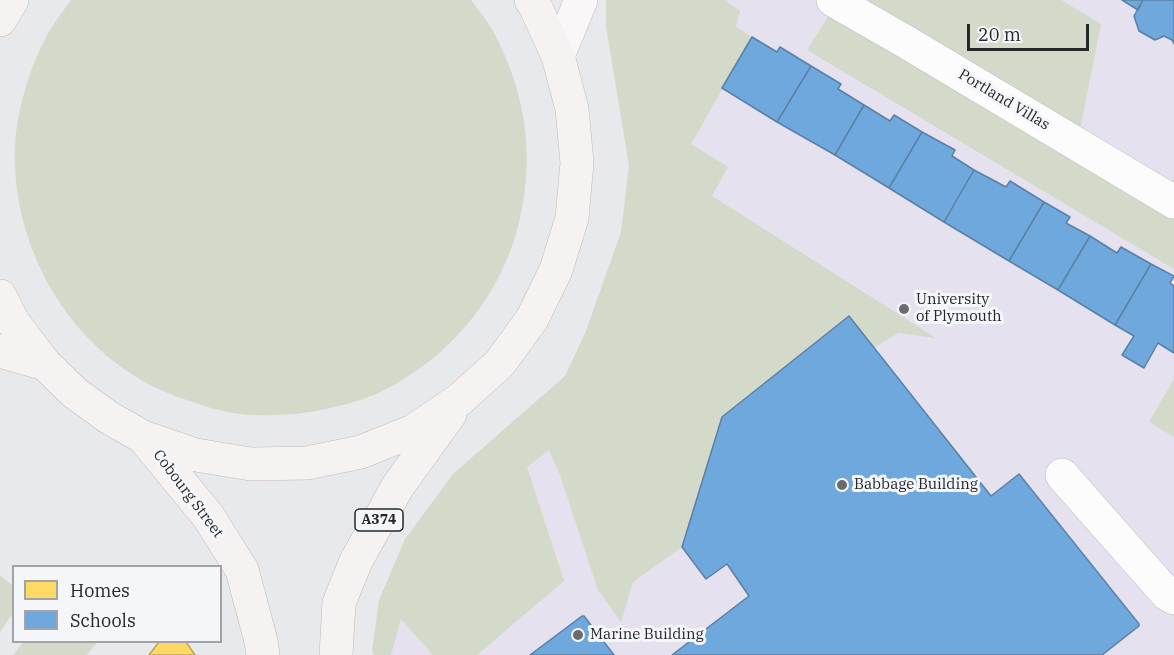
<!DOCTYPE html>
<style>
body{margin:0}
#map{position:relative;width:1174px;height:655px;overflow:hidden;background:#e8e9ec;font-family:"IBM Plex Serif",serif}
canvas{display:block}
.legend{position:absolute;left:12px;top:565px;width:210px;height:78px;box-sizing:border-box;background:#f4f6fa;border:2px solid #a2a3a6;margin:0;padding:8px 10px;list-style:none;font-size:18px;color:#262729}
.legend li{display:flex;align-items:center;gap:12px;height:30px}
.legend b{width:30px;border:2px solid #a2a3a6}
.scale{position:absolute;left:967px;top:24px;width:122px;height:27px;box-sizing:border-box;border:3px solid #262729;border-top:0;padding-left:8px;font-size:18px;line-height:21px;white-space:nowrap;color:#262729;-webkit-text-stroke:4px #f4f6fa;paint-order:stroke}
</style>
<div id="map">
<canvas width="1174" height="655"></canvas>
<ul class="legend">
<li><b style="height:16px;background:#ffd966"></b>Homes</li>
<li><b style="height:16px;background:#6fa8dc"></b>Schools</li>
</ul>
<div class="scale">20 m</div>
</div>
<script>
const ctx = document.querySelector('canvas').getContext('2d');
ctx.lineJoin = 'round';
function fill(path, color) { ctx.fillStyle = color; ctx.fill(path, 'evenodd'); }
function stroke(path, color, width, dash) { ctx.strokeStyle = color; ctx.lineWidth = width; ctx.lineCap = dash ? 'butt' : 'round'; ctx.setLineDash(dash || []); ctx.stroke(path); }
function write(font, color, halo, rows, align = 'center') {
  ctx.font = font + ' "IBM Plex Serif",serif'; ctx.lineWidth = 6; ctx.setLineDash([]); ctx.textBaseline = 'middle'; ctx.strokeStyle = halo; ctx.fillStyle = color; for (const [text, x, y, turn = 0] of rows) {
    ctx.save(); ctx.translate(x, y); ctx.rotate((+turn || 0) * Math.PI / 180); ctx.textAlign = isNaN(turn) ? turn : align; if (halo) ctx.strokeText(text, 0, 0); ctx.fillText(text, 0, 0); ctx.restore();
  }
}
fill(new Path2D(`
 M631,0h543v655h-783l10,-36 74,-113 64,-49 90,-129z`), '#e5e1ee');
fill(new Path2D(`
 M71,0h400c8,11 17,21 23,33 34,64 42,131 22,201 -16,55 -53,105 -100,137 -8,5 -16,11 -24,15 -20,12 -44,18 -66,23 -23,5 -45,7 -69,6 -22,0 -46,-6 -67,-14 -9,-3 -19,-6 -27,-10 -66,-29 -115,-89 -136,-157 -11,-35 -16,-77 -9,-114 5,-28 14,-56 27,-81 7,-14 17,-26 26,-39z
 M606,0h119l15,11 -4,16 16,10 -61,107 37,23 -16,29 224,142 -38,-5 -24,15 -26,-31 -126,100 -40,130 -49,35 -12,40 -23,-32 -38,-115 -11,-25 -22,17 37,114 -87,74h-44l-32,-36 -10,36h-17l-2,-4 7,-51 26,-61 48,-65 112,-98 21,-45 35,-99 8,-66 -23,-140z
 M832,0h229l40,24 -24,120 93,54 4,-21v92l-367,-219 30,-47z
 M1174,379v58l-25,-15z
 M0,575l13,11v27l-13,19z
 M23,642h74l-10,13h-74z`), '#d3dac9');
const homes = new Path2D(`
 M159,642h27l9,13h-46z`);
fill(homes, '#ffd966');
stroke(homes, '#bea454', 1.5);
const schools = new Path2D(`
 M1122,0h21l-5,10z
 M1143,0h31v44l-2,-4 -8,-4 -9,4 -16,-9 -5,-15z
 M752,37l25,15 3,-5 31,19 -34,56 -55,-34z
 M811,66l30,18 -3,5 26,16 -29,50 -58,-33z
 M864,105l26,16 4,-6 28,17 -33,56 -54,-33z
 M922,132l33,18 -3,6 22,14 -30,52 -55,-34z
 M974,170l32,17 4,-6 34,21 -35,59 -65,-39z
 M1044,202l26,15 -4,6 24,13 -32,54 -49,-29z
 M1090,236l27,17 4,-6 30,17 -36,61 -57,-35z
 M1151,264l23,12 -4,7 4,3v67l-16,-10 -14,25 -22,-13 12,-19 -19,-11z
 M849,316l142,180 28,-22 120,150v2l-37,29h-430l77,-59 -22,-32 -21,15 -24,-32 40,-130z
 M582,616h2l30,39h-84z`);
fill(schools, '#6fa8dc');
stroke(schools, '#5981a6', 1.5);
const street = new Path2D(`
 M833,0l73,42 268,160
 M1062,475l105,119 7,4`);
const secondary = new Path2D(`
 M558,56l23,-56`);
const primary = new Path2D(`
 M0,20l12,-20
 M0,296l13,26 32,42 30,29 33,24 35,20 53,18 55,9 56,-1 54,-11 52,-21 46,-31 41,-37 32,-44 24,-49 16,-52 5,-55 -5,-54 -14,-53 -23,-50 -4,-6
 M0,351l45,13
 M143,437l65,79 34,54 19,71 2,14
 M336,655l3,-52 17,-42 42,-75 52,-72`);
stroke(street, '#bbbcbe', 34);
stroke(secondary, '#bbbcbe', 34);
stroke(primary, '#c2b9ba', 34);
stroke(street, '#fcfcfc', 33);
stroke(secondary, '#f9f7f7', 33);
stroke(primary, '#f6f2f2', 33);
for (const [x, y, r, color] of [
 [904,309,6,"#6a6b6d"],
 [842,485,6,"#6a6b6d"],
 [578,635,6,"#6a6b6d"]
]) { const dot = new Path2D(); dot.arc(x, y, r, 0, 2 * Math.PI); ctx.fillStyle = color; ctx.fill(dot); stroke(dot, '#f4f6fa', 2); }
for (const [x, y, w] of [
 [379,520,48]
]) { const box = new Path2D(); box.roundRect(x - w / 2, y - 11, w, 22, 4.5); ctx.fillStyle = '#f4f6fa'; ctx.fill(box); stroke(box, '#262729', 1.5); }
write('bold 14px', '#262729', null, [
 ["A374",379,520]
]);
write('15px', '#262729', '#f4f6fa', [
 ["Portland Villas",1004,100,31],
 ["Cobourg Street",188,494,53]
]);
write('15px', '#262729', '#f4f6fa', [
 ["University",916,300],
 ["of Plymouth",916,317],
 ["Babbage Building",854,485],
 ["Marine Building",590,635]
], 'left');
</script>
